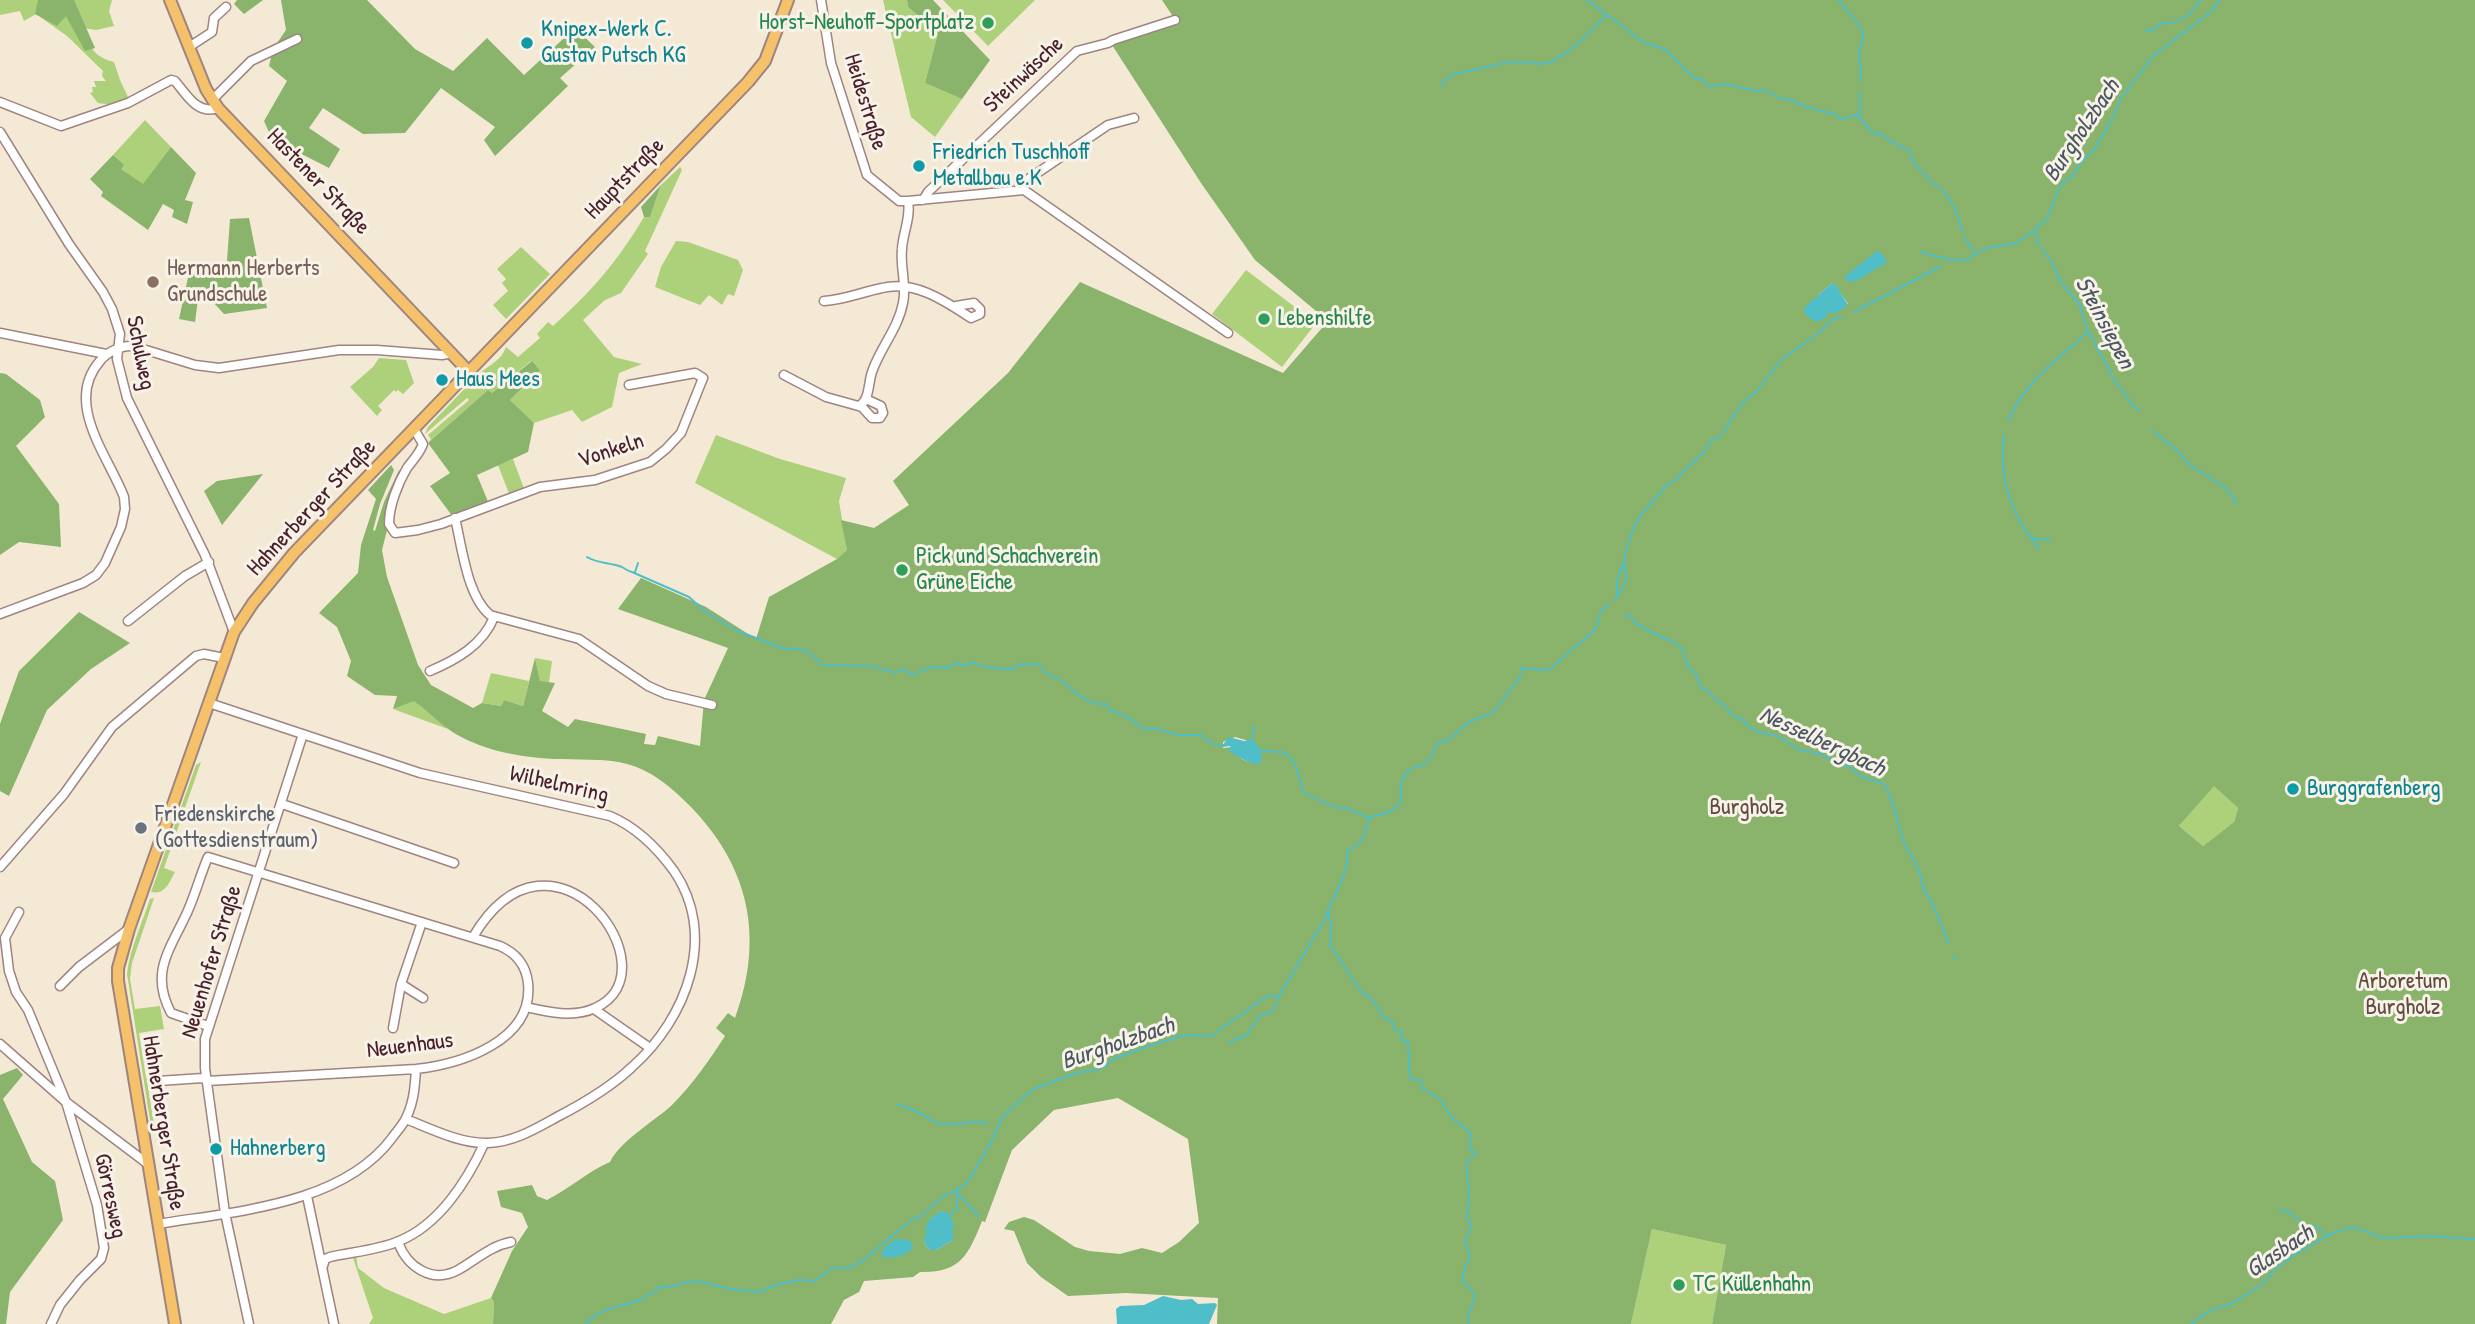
<!DOCTYPE html>
<meta charset="utf-8">
<style>
body{margin:0}
canvas{display:block;background:#f4e9d5}
</style>
<canvas width="2475" height="1324"></canvas>
<script>
const ctx = document.querySelector('canvas').getContext('2d');
ctx.lineJoin = 'round';
function fill(path, color) { ctx.fillStyle = color; ctx.fill(path, 'evenodd'); }
function stroke(path, color, width, dash) { ctx.strokeStyle = color; ctx.lineWidth = width; ctx.lineCap = dash ? 'butt' : 'round'; ctx.setLineDash(dash || []); ctx.stroke(path); }
function write(font, color, halo, rows, align = 'center') {
  ctx.font = font + ' "Patrick Hand",sans-serif'; ctx.lineWidth = 6; ctx.setLineDash([]); ctx.textBaseline = 'middle'; ctx.strokeStyle = halo; ctx.fillStyle = color; for (const [text, x, y, turn = 0] of rows) {
    ctx.save(); ctx.translate(x, y); ctx.rotate((+turn || 0) * Math.PI / 180); ctx.textAlign = isNaN(turn) ? turn : align; if (halo) ctx.strokeText(text, 0, 0); ctx.fillText(text, 0, 0); ctx.restore();
  }
}
fill(new Path2D(`
 M0,0h112l-3,11 5,15 -18,4 -13,-2c6,19 11,29 31,34l6,18 9,19 -16,6 -15,-2 -8,-10 3,-1 -1,-5h4l-2,-6h12l-4,-5 1,-5 -36,-35 -31,-22 -12,7 -4,-10 -20,4z
 M883,0h24l1,7 30,26 -13,50 37,16 -27,38 -24,-20z
 M943,0h92l-47,46z
 M145,120l26,27 -28,38 -22,-16 -8,-14z
 M680,167l2,3 -37,81 3,3 -27,39 -16,7 -22,20 31,37 28,7 -23,9 -7,34 -30,15 -10,-12 -38,13 -24,-23 30,-28 -9,-11 -39,32 -4,-3 -60,53 3,-4 -3,-4 41,-35 -2,-2 -42,36 3,-7c17,-18 34,-36 51,-53 10,-9 23,-14 27,-27l12,10 22,-19 -3,-4 11,-12 5,4c39,-35 64,-64 91,-109h6l11,-32z
 M676,241l12,1 50,18 5,10 -9,26 -6,-2 -6,11 -13,-10 -9,10 -45,-18 6,-20z
 M521,247l29,27 -44,45 -13,-14 15,-14 -6,-8 4,-4 -9,-10z
 M1246,270l70,53 -34,44 -70,-53z
 M379,358l27,2 8,23 -11,11 -5,-4 -2,2 -2,-2 -16,16 4,4 -5,6 -27,-29 23,-20z
 M716,435l64,24 66,19 -7,23 8,49 -10,9 -142,-76z
 M513,459l12,32 -15,5 -12,-31z
 M535,658l17,3 -3,21h-9z
 M491,673l38,8 -6,25 -19,-6 -3,6 -19,-3z
 M414,700l18,13 16,16 -55,-20z
 M201,762l-37,106 11,4c-6,11 -10,23 -24,20l45,-127z
 M2214,785l24,23 -4,14 -31,24 -24,-20z
 M154,898l-22,65 -2,16 5,30 25,-3 4,23 -25,4 7,45 26,-3 -2,3 -23,3 7,44 -3,1 -24,-152c3,-26 15,-50 23,-75z
 M1652,1229l74,16 -14,79h-81z
 M352,1255h4l2,13 26,20 60,26 47,-16 3,4 -1,22h-124l4,-6z`), '#add17b');
fill(new Path2D(`
 M38,0h36l21,48 -10,3 -19,-35 -9,10 -22,-12z
 M237,0h26l-19,14 -10,-10z
 M281,0h86l48,49 38,22 34,-33 37,37 51,-47 20,19 -35,31 8,8 -73,70 -11,-16 11,-13 -54,-39 -36,45 -42,1 -40,-26 -14,20 31,21 -11,19 -57,-29 -8,-18 23,-40 -18,-15 4,-17 13,-19z
 M907,0h26l57,60 -28,39 -37,-16 13,-50 -30,-26z
 M1162,0h1313v1324h-763l14,-79 -74,-16 -21,95h-414l1,-26 -92,-5 -58,3 -27,-19 -14,-14 -13,-32 -10,-2 5,-7 15,-5 10,3 41,27 14,4 31,3 22,-6 20,5 17,-11 20,-19 -11,-84 -70,-41 -64,12 -42,40 -27,72 -3,-1c-14,35 -22,52 -62,51l-7,5 -49,4 -5,11 -15,8 -13,24h-338l1,-22 -3,-4 21,-47 16,-24 -6,-14 -21,-6 -4,-16 35,-6 5,11 10,4c22,-11 40,-28 63,-38 10,-21 43,-40 61,-56 21,-21 38,-45 54,-70l-9,-8 12,-15 7,5c30,-81 14,-153 -47,-214 -17,-17 -37,-34 -61,-40 -21,-6 -52,-4 -74,-5 -34,-2 -73,-9 -102,-28 -13,-9 -24,-21 -37,-30l-21,8 4,-13 -22,-1 -28,-19 4,-15 -14,-34 -18,-14 39,-40 3,-28 15,-46 -8,-9 23,-25 3,5 -14,34 -7,26 2,1 9,-29 15,-32 2,5 -19,75 5,27 31,88 13,20 42,23 9,-5 19,3 3,-6 19,6 12,-48 5,23 15,2 -13,28 26,16 7,-8 71,15 -2,10 11,1 3,-9 42,10 4,-46 24,-52 -110,-39 23,-31 65,29 50,32 13,-42 68,-38 10,-9 -6,-30 33,8 35,-23 -16,-24 115,-108 72,-91 203,91 45,-52 -73,-61 -54,-77 -89,-138 64,-24zM1832,283l4,3 12,18 -20,7 -10,-16zM1235,737l14,4 13,19 -3,3c-11,1 -23,-5 -26,-16l-10,1v-6zM2214,786l24,22 -4,14 -31,24 -24,-20zM942,1211l11,10v19l-17,10h-6l-6,-7 7,-25z
 M171,147l25,26 -11,27 8,2 -6,22 -15,-7 2,-7 -11,-6 -15,26 -47,-34 2,-4 -13,-13 23,-24 11,10 -3,4 22,15z
 M661,185l-11,32h-6l-3,-10z
 M249,218l18,90 -43,6 -12,-13 -14,-2 -3,23 -16,-3 10,-46 37,2 4,-56z
 M532,361l8,10 -30,29 24,23 -6,29 -51,23 12,29 -36,13 -23,-31 20,-13 -22,-30 60,-53 4,3z
 M0,373l6,1 34,26 5,17 -29,29 43,58 2,43 -42,-5 -19,13z
 M263,474l-41,51 -18,-34 13,-10z
 M79,612l51,31 -39,26 -44,41 -38,86 -9,-5v-67l19,-53z
 M17,1068l6,7 -20,24 29,63 23,19 8,39 -53,72 -4,32h-6v-249z`), '#8ab36b');
fill(new Path2D(`
 M1877,251l3,1 7,9 -1,2 -30,18h-8l-4,-4z
 M1832,283l4,2 12,20 -13,9 -7,-2 -2,6 -10,4 -9,-6 -4,-7 13,-12 3,1 -1,-3z
 M1229,737l15,4 8,-2 9,11 1,10 -3,4c-11,0 -22,-8 -31,-14l3,-4 -10,1z
 M942,1211l6,2 5,8v19l-17,10h-6l-6,-7c4,-17 -2,-22 18,-32z
 M896,1239l14,1 3,8c-8,8 -23,13 -33,7l8,-11z
 M1163,1296l18,4 11,-1 6,5 17,-1 2,2 -8,19h-92l-1,-15 4,-3 24,-1z`), '#50bec8');
stroke(new Path2D(`
 M1587,0l58,43 20,6 28,28 10,3 7,7 13,-3 35,7 7,-1 16,9 12,1 5,4 30,9 5,-1 7,7 17,-4 17,19 7,-1c10,11 17,11 29,18l4,13 12,11 7,9 9,5 4,5 8,13 9,25
 M1839,0c6,12 24,23 24,37 0,6 -4,12 -4,17 0,11 5,16 0,27
 M2144,32l12,-4 5,-5c16,2 32,-9 39,-23
 M1440,87c13,-17 19,-13 37,-18 12,-2 24,-6 35,-7 13,-2 24,4 36,1 14,-4 49,-35 57,-48
 M1860,92v10
 M1860,105v13
 M2035,230l4,16
 M1965,238l8,13 4,3
 M2042,249l10,13 8,19 20,24 7,24 26,49 20,28 7,5
 M1920,252l31,8h15l20,-12 30,-5 19,-13 13,-13 13,-33 11,-7 10,-16 12,-11 20,-34 7,-18 32,-42 60,-46 6,-10
 M1854,312l87,-46
 M2008,421c16,-39 50,-62 80,-89
 M2153,431l24,19 13,15 33,21 9,9 4,9
 M2004,435c-6,43 8,81 35,114
 M2032,538l19,2
 M587,557c11,7 23,5 35,10 3,2 6,4 10,5l57,25 18,16 31,18 44,17 23,2 12,9 4,6 52,1c7,4 15,3 22,7l7,-4 11,6c12,-7 20,-9 33,-7l11,-5 8,3 9,-4 6,4 32,4 5,-5 22,-1 8,10c24,6 33,33 60,30l2,6c12,3 25,9 33,19l11,-1 26,7h22l9,8 13,3
 M635,572l3,-9
 M1617,595v-14l6,-18
 M1615,600l12,-20 -3,-14 1,-13 9,-26 8,-14 25,-28 9,-6 28,-27 7,-12 8,-2 24,-36 12,-9 28,-35 35,-24 13,-14 11,-3
 M1625,615l6,1 4,7 30,16 5,1 12,8 6,19 9,8 4,13 5,1c7,11 21,16 28,28l7,1 9,10 8,4 20,4 21,14 18,3 36,16 7,7 24,8c10,16 12,34 18,53 6,17 21,34 21,52 8,9 21,41 25,54
 M1252,739l2,-13
 M1259,750c7,2 16,1 23,2 14,4 18,28 21,40 9,5 22,11 32,15 7,3 4,-1 11,1 8,2 13,7 22,9
 M1328,911l3,13 -1,21 32,48 8,4 15,22 7,2 3,9 7,2 -1,8 7,1 2,38 11,1 1,8 18,11 11,18 20,16 -2,14 7,7 -10,8 3,33 -2,22 4,9 -6,16 5,15 -7,17v8c18,13 10,19 4,36l2,6
 M1954,955l1,5
 M1229,1042l18,-7 13,-20 13,-3 6,-16
 M896,1104c7,2 20,7 26,10 8,5 11,9 21,10 17,2 29,-6 45,0
 M957,1192l22,25
 M2279,1210l10,2 16,13
 M951,1215l6,-7v-17
 M2313,1225l16,11
 M585,1324c16,-17 35,-17 55,-24 7,-3 8,-7 15,-8l5,-6 12,1 10,-4 17,-2 30,8 31,3 15,-7 24,-5 16,1 16,-13h17l13,-6 49,-41 11,-5 22,-19 24,-14 25,-43 10,-23 31,-28 46,-17 14,-1 12,-5 8,-7 36,-13 36,-11 26,1 56,-40h12l46,-77c6,-21 24,-43 22,-67l15,-11 8,-24c51,-10 19,-25 37,-45 5,-6 15,-5 20,-10 5,-5 8,-14 11,-20l11,-2 21,-19 23,-8 27,-36 1,-9 19,2 10,-1 45,-39 6,-19 8,-7
 M2191,1324c7,-5 14,-11 23,-15 4,-2 10,-2 14,-4 11,-5 22,-13 32,-19 6,-4 9,-12 15,-16 12,-12 59,-40 74,-42 13,-2 24,9 36,10l45,-2 45,3`), '#50bec8', 2);
const minor = new Path2D(`
 M821,0l10,63 36,112 32,26h9l116,-11 204,143
 M189,47l23,-15 2,-14 12,-11
 M212,100l39,-39 46,-22
 M0,102l61,24 67,-23 43,-23 4,1c12,14 22,34 43,27
 M0,132l69,112 34,48 9,17 8,25 -3,25 10,39 78,157 29,77
 M1024,190v-8l84,-57 26,-7
 M923,200l5,-8 149,-141 31,-8 5,-3 62,-20
 M824,301c20,-1 38,-9 58,-13 33,-8 63,13 89,30l9,-4v-5l-6,-6 -18,3
 M0,333l106,21
 M784,375l42,22 36,10 10,11h8l3,-5 -2,-7 -15,-7
 M859,406c11,-6 9,-23 13,-34 8,-24 26,-43 31,-69 4,-18 -3,-35 -1,-54 1,-17 9,-31 6,-48
 M414,429l9,15c-3,9 -10,16 -16,24 -9,15 -18,38 -18,56l6,9 23,-3 23,-6 99,-37 55,-7 55,-18 16,-13 15,-16 22,-55 -8,-5 -66,12
 M455,518c7,29 12,78 35,97l89,24 69,47 18,8 46,11
 M0,614l83,-31 13,-8 9,-12 16,-36 4,-18 -1,-12c-15,-40 -61,-94 -24,-136 7,-9 22,-16 33,-15l62,19 24,3 120,-18h38l65,5 10,-2
 M128,621l57,-45 24,-14
 M430,671c26,-11 53,-26 64,-54
 M209,703l211,70 190,43c26,11 48,33 64,55 44,65 13,147 -42,196 -22,21 -48,36 -75,50 -22,12 -43,25 -69,26 -27,1 -57,-14 -82,-24
 M282,804l172,59
 M0,867l64,-73 48,-67 84,-71 8,-2 20,4
 M19,912l-14,26 4,33 7,21 12,18 38,92 31,103 7,43 -3,11 -21,21 -20,25 -9,19
 M473,937c80,-135 204,35 122,71 -21,10 -47,4 -69,-1
 M401,984l21,-62
 M60,986l19,-19 50,-38
 M594,1009l56,39
 M393,1028l8,-44 22,14
 M0,1044l66,58 82,62
 M158,1081l45,-3 4,3 209,-12c45,-5 118,-28 112,-86 -2,-18 -12,-30 -28,-37l-292,-89c-9,21 -14,43 -24,62 -17,35 -33,56 -13,94l37,13
 M307,1196l27,128
 M158,1224c78,-13 184,-19 234,-86 5,-7 12,-14 15,-22 7,-15 8,-31 9,-47
 M398,1242c9,25 34,42 60,28 18,-10 32,-24 53,-28
 M323,1266l2,-7 5,-2c22,-5 49,-7 69,-16 40,-16 68,-60 85,-97
 M249,1324l-24,-111 -20,-145v-29l98,-305`);
const major = new Path2D(`
 M170,0l36,89 12,19 251,264
 M175,1324l-57,-343v-13l11,-39 105,-297 19,-29 41,-50 454,-471 17,-21 23,-61`);
stroke(minor, '#9f8480', 11);
stroke(major, '#9f8480', 14);
stroke(minor, '#fff', 8);
stroke(major, '#f5c16b', 10);
for (const [x, y, r, color] of [
 [988,23,7,"#2e9e5b"],
 [527,43,7,"#0f9aa8"],
 [919,166,7,"#0f9aa8"],
 [153,282,7,"#8d6e63"],
 [1264,319,7,"#2e9e5b"],
 [442,380,7,"#0f9aa8"],
 [902,570,7,"#2e9e5b"],
 [2293,789,7,"#0f9aa8"],
 [141,828,7,"#6b7280"],
 [216,1149,7,"#0f9aa8"],
 [1679,1285,7,"#2e9e5b"]
]) { const dot = new Path2D(); dot.arc(x, y, r, 0, 2 * Math.PI); ctx.fillStyle = color; ctx.fill(dot); stroke(dot, '#f7f3e8', 2.5); }
write('23px', '#27864d', '#f7f3e8', [
 ["Horst-Neuhoff-Sportplatz",974,23,"right"],
 ["Lebenshilfe",1278,319],
 ["Pick und Schachverein",916,557],
 ["Grüne Eiche",916,583],
 ["TC Küllenhahn",1693,1285]
], 'left');
write('23px', '#0d838f', '#f7f3e8', [
 ["Knipex-Werk C.",541,30],
 ["Gustav Putsch KG",541,56],
 ["Friedrich Tuschhoff",933,153],
 ["Metallbau e.K",933,179],
 ["Haus Mees",456,380],
 ["Burggrafenberg",2307,789],
 ["Hahnerberg",230,1149]
], 'left');
write('23px', '#4a1f2b', '#f7f3e8', [
 ["Steinwäsche",1024,75,-43],
 ["Heidestraße",865,102,73],
 ["Hauptstraße",625,179,-46],
 ["Hastener Straße",318,182,46],
 ["Schulweg",140,353,79],
 ["Vonkeln",611,451,-18],
 ["Hahnerberger Straße",312,508,-47],
 ["Wilhelmring",559,785,13],
 ["Neuenhofer Straße",212,962,-73],
 ["Neuenhaus",410,1046,-7],
 ["Hahnerberger Straße",163,1123,81],
 ["Görresweg",110,1196,78]
]);
write('23px', '#785e54', '#f7f3e8', [
 ["Hermann Herberts",167,269],
 ["Grundschule",167,295]
], 'left');
write('23px', '#634c3f', '#f7f3e8', [
 ["Burgholz",1747,808],
 ["Arboretum",2403,982],
 ["Burgholz",2403,1008]
]);
write('23px', '#5b616d', '#f7f3e8', [
 ["Friedenskirche",155,815],
 ["(Gottesdienstraum)",155,841]
], 'left');
write('italic 24px', '#4c5762', '#f7f3e8', [
 ["Burgholzbach",2082,131,-56],
 ["Steinsiepen",2104,323,62],
 ["Nesselbergbach",1822,742,25],
 ["Burgholzbach",1118,1044,-19],
 ["Glasbach",2280,1252,-34]
]);
</script>
